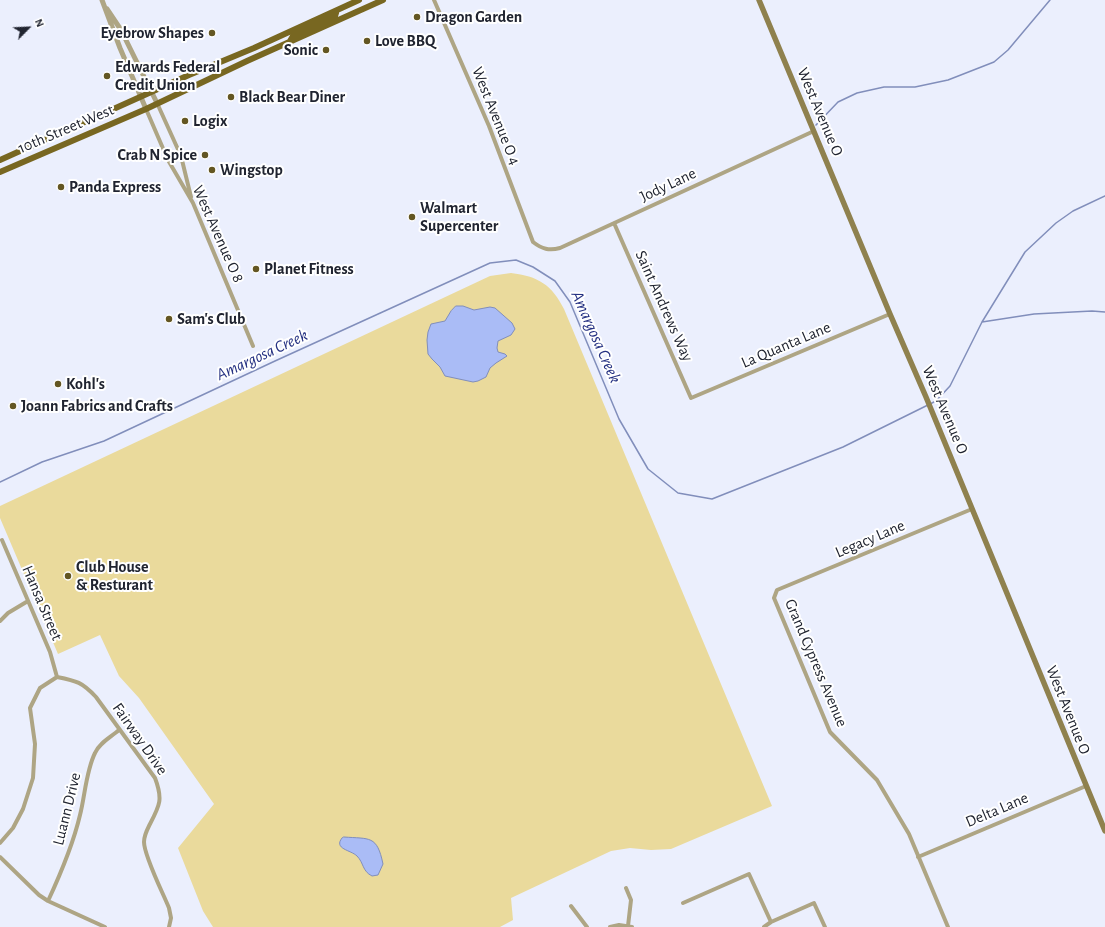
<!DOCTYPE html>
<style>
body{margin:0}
#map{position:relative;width:1105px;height:927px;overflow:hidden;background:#ebeffd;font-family:"Alegreya Sans",sans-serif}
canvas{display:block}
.north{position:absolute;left:8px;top:8px;width:40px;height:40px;-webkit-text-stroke:3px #fff;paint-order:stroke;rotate:66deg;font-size:11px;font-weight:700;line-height:16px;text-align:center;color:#202430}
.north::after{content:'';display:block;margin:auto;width:14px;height:18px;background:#202430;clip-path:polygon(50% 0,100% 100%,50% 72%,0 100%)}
</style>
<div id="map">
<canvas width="1105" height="927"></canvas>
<div class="north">N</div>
</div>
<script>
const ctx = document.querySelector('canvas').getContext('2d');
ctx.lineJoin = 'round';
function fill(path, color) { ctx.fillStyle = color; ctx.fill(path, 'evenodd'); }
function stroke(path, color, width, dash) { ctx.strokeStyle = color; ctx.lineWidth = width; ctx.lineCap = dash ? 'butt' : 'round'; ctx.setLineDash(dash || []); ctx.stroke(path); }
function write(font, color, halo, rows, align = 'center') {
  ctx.font = font + ' "Alegreya Sans",sans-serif'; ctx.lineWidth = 4; ctx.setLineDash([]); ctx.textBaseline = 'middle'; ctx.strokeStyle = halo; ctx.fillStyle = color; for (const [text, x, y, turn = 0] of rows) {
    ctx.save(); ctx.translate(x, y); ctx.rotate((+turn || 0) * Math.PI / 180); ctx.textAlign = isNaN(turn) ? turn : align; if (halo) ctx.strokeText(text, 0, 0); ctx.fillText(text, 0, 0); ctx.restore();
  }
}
fill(new Path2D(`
 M511,273c27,3 41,12 53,36l208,497 -101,43 -20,1 -21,-2 -19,3 -100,47 2,22 -13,7h-287l-10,-16 -25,-63 36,-44 -75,-106 -20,-22 -19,-41 -42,19 -58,-136v-12l490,-230z`), '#eada9c');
const water = new Path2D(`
 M456,306h7l11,4 16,-3 5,1 17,15 3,6 -4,6 -13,6 -1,7 1,4 7,2 2,2 -11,7 -6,5 -4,9 -8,4 -5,1 -28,-6 -5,-9 -8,-8 -4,-5 -1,-14 1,-8 3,-8 14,-3 6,-10z
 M344,837c26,2 33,-2 39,27l-5,11 -6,1c-10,-5 -8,-13 -15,-20 -6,-6 -24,-7 -15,-18z`);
fill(water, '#aabcf6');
stroke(water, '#818ebb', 1);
stroke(new Path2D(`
 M816,125l22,-23 19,-9 27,-6h31l33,-7 46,-18 14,-12 42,-50
 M982,322l43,-70 31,-29 17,-12 32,-15
 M0,482l42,-20 62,-21 171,-80 215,-98 26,-3 17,7 22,14 15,21 49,117 29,50 30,24 34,6 131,-52 93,-46 14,-15 32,-64 52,-8 58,-3 13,1`), '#818ebb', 1.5);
stroke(new Path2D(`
 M434,0l55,126 44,116c9,7 16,9 27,6l254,-117
 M157,103l24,53 10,41
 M146,109l22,51 25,43 60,143
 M614,223l77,175 199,-84
 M2,540l48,112 7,25
 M0,621l8,-8 20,-12
 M57,677c20,4 25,5 39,20l59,81c8,21 5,27 -5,46 -3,6 -6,11 -6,18 0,14 19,51 25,66l2,10 -2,9
 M0,843l13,-15 10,-19 10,-31 2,-34 -5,-36 10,-20 17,-11
 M0,857l39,38 9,6 57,26
 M918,857l168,-71
 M626,888l5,12 -3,26
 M48,901c13,-28 25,-56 32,-86 5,-19 6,-44 15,-62 4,-10 16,-16 24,-23
 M683,903l66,-29 22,48
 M571,906l16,21
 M610,927l9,-2 13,2
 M764,927l7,-5 43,-19 11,24
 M948,927l-39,-93 -32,-54 -47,-48 -56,-134 3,-8 195,-81`), '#aea584', 4);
stroke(new Path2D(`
 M102,0l18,48 26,61
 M107,9l14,21 36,73`), '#aea584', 5);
stroke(new Path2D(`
 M759,0l131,314 36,83 179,434`), '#8f814e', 5.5);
stroke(new Path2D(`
 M290,41l3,-5 42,-20 1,-3
 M0,160l189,-85 65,-27 105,-48
 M0,172l146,-63 101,-48 136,-61`), '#786721', 6);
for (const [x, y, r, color] of [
 [417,17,4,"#635622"],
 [212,33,4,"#635622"],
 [367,41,4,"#635622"],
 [326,50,4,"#635622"],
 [107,76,4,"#635622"],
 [231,97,4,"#635622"],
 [185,121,4,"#635622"],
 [205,155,4,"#635622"],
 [212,170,4,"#635622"],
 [61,187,4,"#635622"],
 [412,217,4,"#635622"],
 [256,269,4,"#635622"],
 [169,319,4,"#635622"],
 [58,384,4,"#635622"],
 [13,406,4,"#635622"],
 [68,576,4,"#635622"]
]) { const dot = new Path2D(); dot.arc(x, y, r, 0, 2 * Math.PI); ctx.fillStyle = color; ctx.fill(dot); stroke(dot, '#fff', 1.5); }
write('bold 16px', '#202430', '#fff', [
 ["Dragon Garden",425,17],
 ["Eyebrow Shapes",204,33,"right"],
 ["Love BBQ",375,41],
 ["Sonic",318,50,"right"],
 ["Edwards Federal",115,67],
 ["Credit Union",115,85],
 ["Black Bear Diner",239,97],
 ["Logix",193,121],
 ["Crab N Spice",197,155,"right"],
 ["Wingstop",220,170],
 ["Panda Express",69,187],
 ["Walmart",420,208],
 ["Supercenter",420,226],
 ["Planet Fitness",264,269],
 ["Sam's Club",177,319],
 ["Kohl's",66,384],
 ["Joann Fabrics and Crafts",21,406],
 ["Club House",76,567],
 ["& Resturant",76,585]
], 'left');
write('16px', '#202430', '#fff', [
 ["West Avenue O",820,112,67],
 ["West Avenue O 4",496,116,68],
 ["10th Street West",66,129,-23],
 ["Jody Lane",668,185,-25],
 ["West Avenue O 8",218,234,66],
 ["Saint Andrews Way",664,306,66],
 ["La Quanta Lane",786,345,-23],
 ["West Avenue O",945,410,67],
 ["Legacy Lane",870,539,-23],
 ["Hansa Street",42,603,67],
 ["Grand Cypress Avenue",816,663,67],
 ["West Avenue O",1068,710,68],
 ["Fairway Drive",140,739,55],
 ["Luann Drive",67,809,-76],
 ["Delta Lane",997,810,-23]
]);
write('italic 17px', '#253182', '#fff', [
 ["Amargosa Creek",596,337,66],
 ["Amargosa Creek",262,355,-25]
]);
</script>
